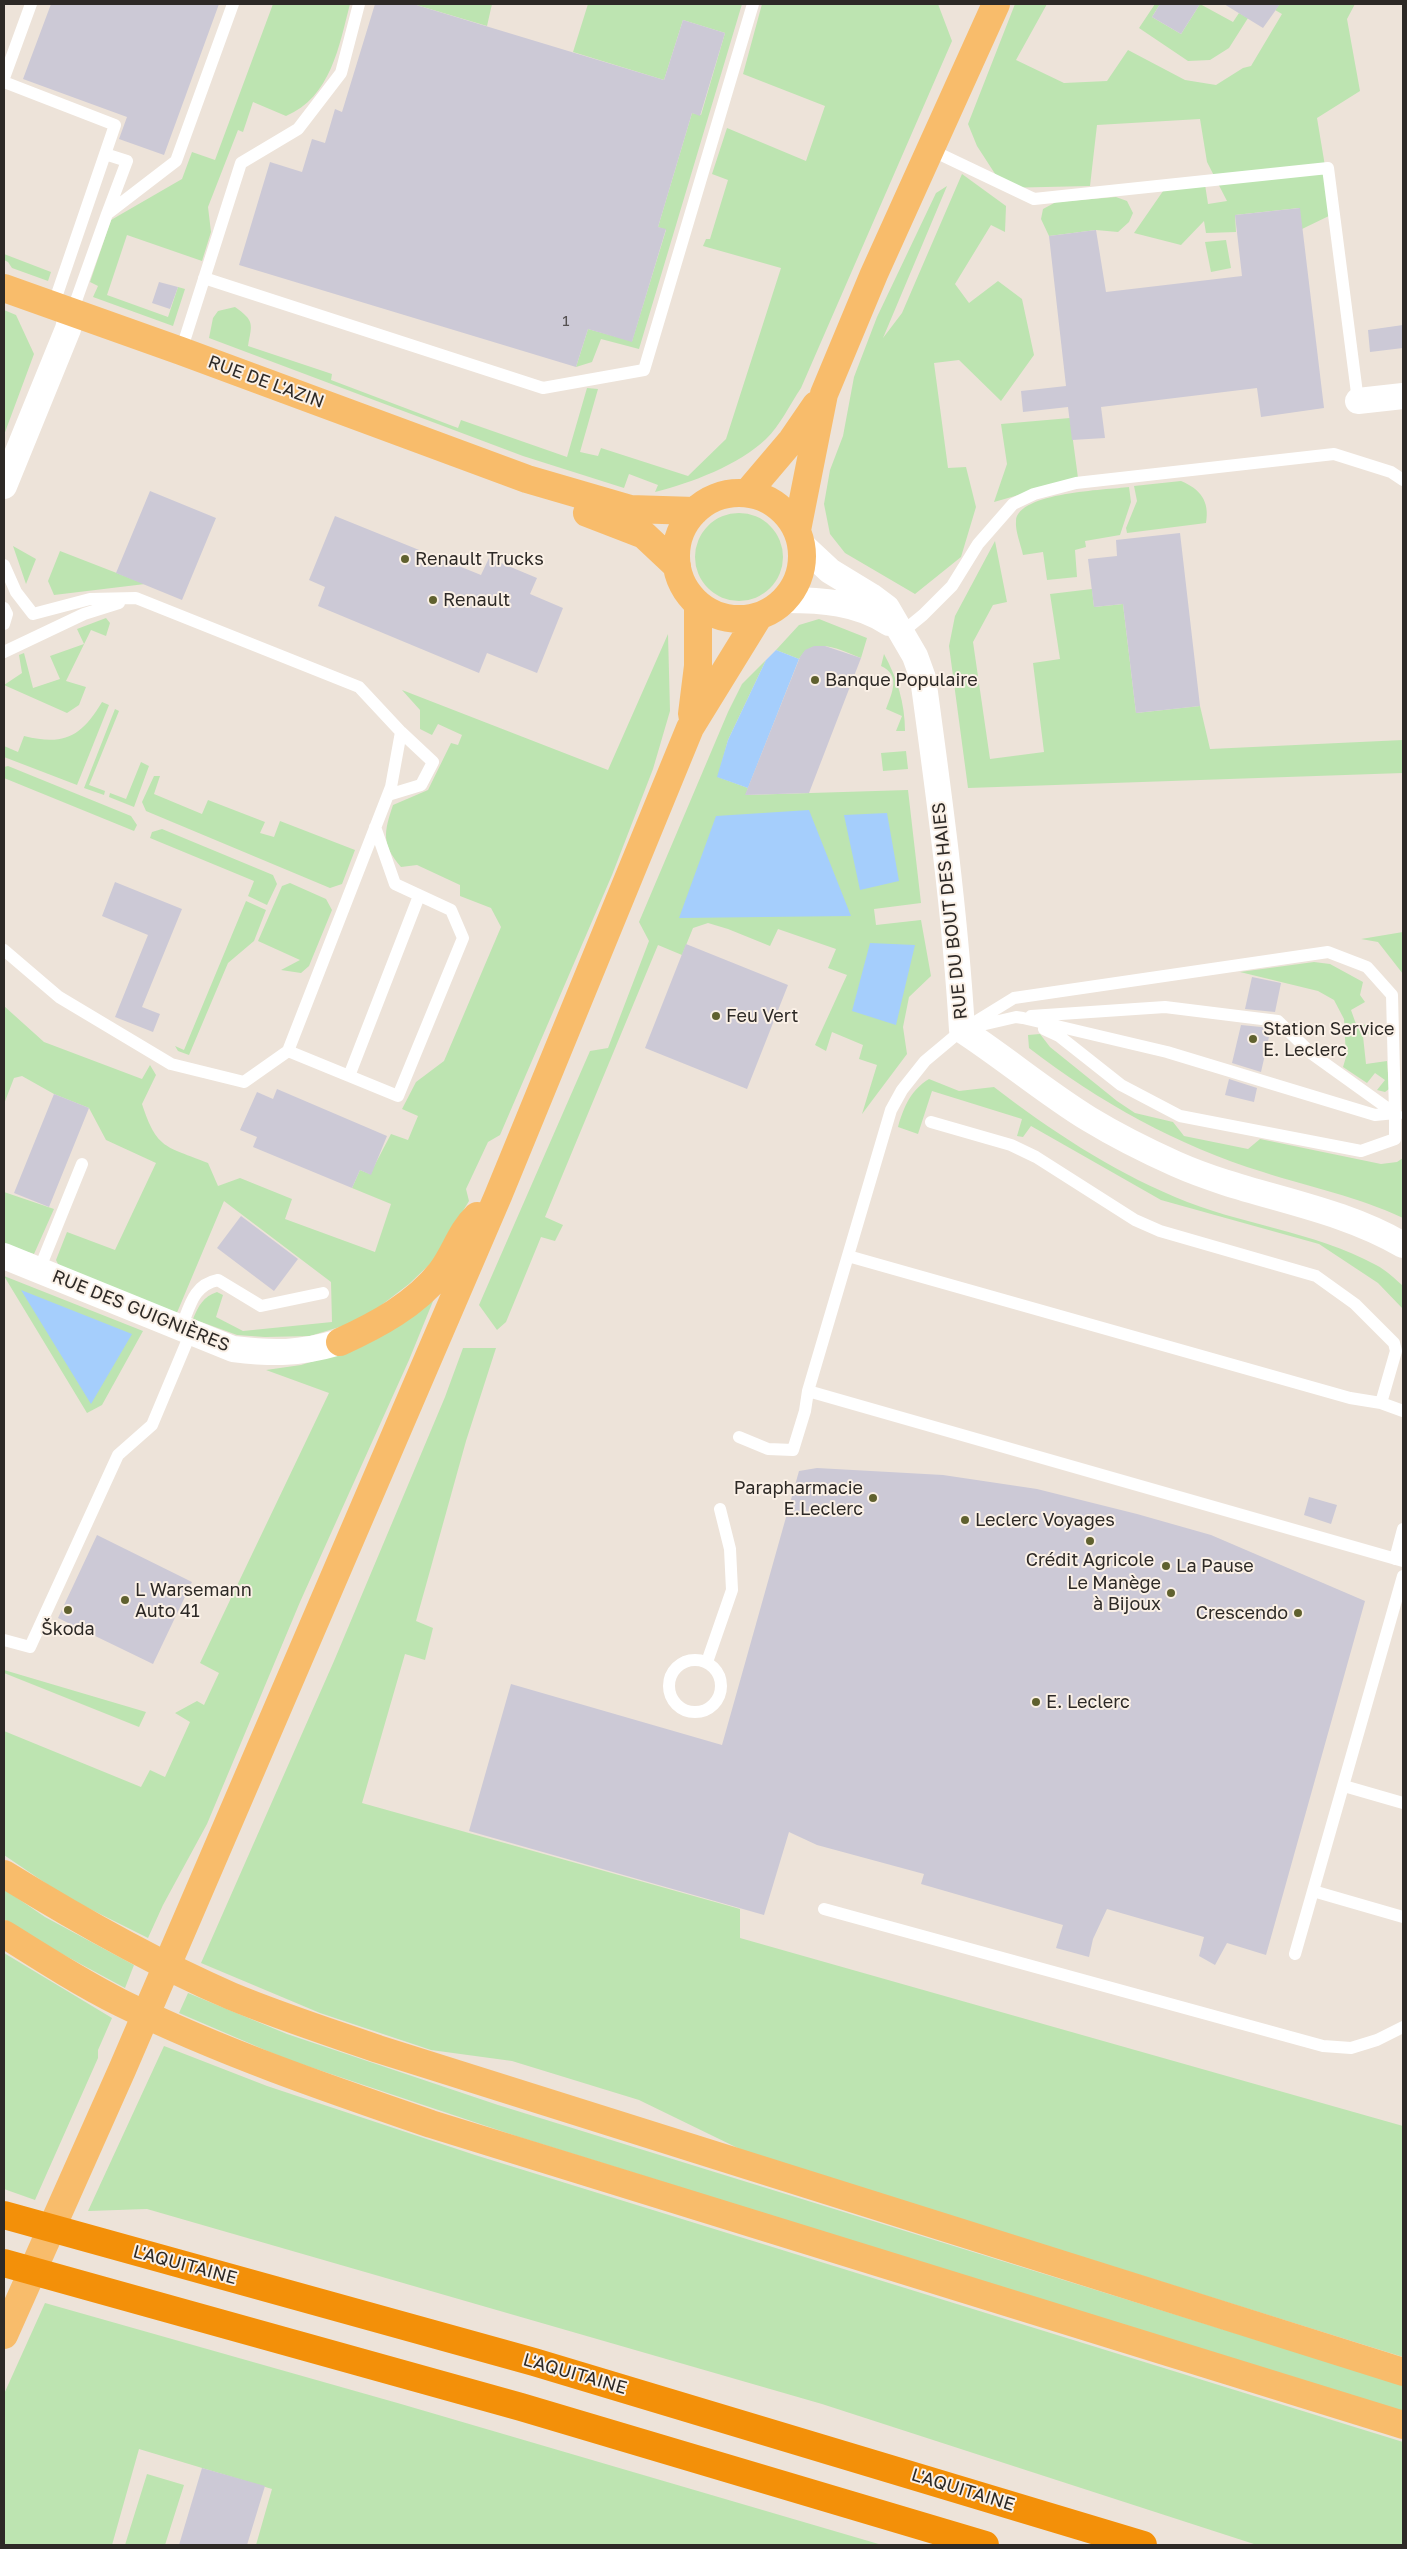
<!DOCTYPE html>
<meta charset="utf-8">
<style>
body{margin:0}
#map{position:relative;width:1407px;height:2549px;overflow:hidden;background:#ede3d9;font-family:"Golos Text",sans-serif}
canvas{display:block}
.frame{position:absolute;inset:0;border:5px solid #2d2926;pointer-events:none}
</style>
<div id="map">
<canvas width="1407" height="2549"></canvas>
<div class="frame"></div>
</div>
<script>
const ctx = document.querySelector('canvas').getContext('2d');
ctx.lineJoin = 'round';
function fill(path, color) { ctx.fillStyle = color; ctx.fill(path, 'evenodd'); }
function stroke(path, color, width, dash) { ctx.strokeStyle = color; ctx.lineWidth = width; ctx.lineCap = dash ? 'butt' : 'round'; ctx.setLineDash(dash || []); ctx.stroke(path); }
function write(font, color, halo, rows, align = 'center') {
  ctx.font = font + ' "Golos Text",sans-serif'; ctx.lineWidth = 4; ctx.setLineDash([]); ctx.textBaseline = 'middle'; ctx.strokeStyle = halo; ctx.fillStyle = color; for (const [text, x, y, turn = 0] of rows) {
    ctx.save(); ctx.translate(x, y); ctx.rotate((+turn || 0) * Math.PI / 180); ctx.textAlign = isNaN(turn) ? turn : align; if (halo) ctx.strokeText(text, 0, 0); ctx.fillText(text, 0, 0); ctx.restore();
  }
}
fill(new Path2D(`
 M273,4h77c-11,42 -19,93 -64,112l-33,-14 -10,30 -5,-2 -30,77 3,25 -9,29 -75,-26 -20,60 61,22 10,-30 7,2 -12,37 -80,-29 5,-11 -8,-4 21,-62 71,-41 10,-27 23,8z
 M413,4h79l-5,22z
 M588,4h154l-103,345 -38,-10 -9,23 -16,5 12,-38 44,12 34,-111 -8,-3 34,-114 9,2 24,-82 -42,-13 -19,60 -91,-28z
 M762,4h176l14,37 -151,347c-11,16 -21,38 -35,51 -27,26 -75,44 -111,53l3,-7 -29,-11 -5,14 -101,-32 -314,-118 4,-20 5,-7 17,-4c20,14 17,17 13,39l84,28 -1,6 127,48 3,-8 106,37 20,-69 11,1 -18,63 18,4 3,-8 87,28 38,-37 55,-171 -78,-22 3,-7h4l18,-59 -16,-6 15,-46 79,33 19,-55 -82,-32z
 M1015,4h32l-31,56 48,23 43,-2 21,-31 57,30 31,5 27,-17 8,-2 31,-52 -7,-4 5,-6h75l-8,15 13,72 -43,27 16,96 -31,15 -3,-21 -64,7 1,17 -30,1 -2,-12 -23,24 -47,-12 36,-52 34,-3 4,26 19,-3 -20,-39 -7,-43 -103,6 -7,61 -89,2 -2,-8 -22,-34 -9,-22z
 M1155,4h5l-8,13 29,17 19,-30 33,18 6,-9 9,5 -19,30 -19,12 -22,1 -49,-33z
 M962,174l44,32 -1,26 -14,-7 -36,59 14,19 29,-22 24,18 12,56 -33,46 -42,-41 -25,3 14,105 18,-1 10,40 -15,50 -46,37 -70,-41 -15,-19 -6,-30 6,-34 13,-34 11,-59 23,-60 59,-124 11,-7 -64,152 19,-25z
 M1116,197l11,4 6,12 -4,9 -11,10 -22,-2 -47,6 -8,-17 2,-10 13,-7z
 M1226,240l5,28 -20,4 -6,-30z
 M4,254l47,18 -3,9 -36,-13 -4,-6 -4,-2z
 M4,310l12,5 18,39 -30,81z
 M1070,418l8,60 -84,24 13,-38 -6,-40z
 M1181,481c19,8 29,20 25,42l-79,10 -1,-5 11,-27 -3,-15z
 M1129,487l2,15 -11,33 -35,6 1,6 -11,3 2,27 -30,3 -4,-28 -20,3c-2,-10 -8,-24 -7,-34 2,-29 90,-31 113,-34z
 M695 557a44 44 0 1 1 88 0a44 44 0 1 1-88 0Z
 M995,541l12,61 -14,3 -20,37 17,117 54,-7 -11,-89 27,-4 -10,-65 42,-5 2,18 29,-3 13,109 64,-7 10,43 193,-9v33l-435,15 -19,-142 6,-30z
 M13,546l23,13 -10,25z
 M60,551l85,33 -91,11 -6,-14z
 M106,618l4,5 -4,13 -15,-6 -25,51 20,6 -7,18 -12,8 -63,-28 18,-12 -3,-18 5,-2 9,35 27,-9 -10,-23 34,-12 -7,-15z
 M819,619l48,19 -6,20c-20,-8 -48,-23 -62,1l-23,-9 23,-25z
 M668,634l2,77 -17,58 -41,106 -112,260 -12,7 -22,47 3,12 -37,61 -23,22 -34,26 -29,15 -36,11 -45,1 -28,-2 -44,-16c6,-14 10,-22 24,-27l6,3 -7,22 27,14 89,-9 -1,-40 -107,-81 -48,114 -116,-47 -4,-8 11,-28 48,18 41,-87 -50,-23 -17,-32 -35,-14 -32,-18 -8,2 -10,26v-98l40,36 98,37 8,-14 6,10 -14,29c15,46 24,42 66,59l10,23 22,-8 52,21 -7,20 90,33 16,-48 -39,-16 8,-18 10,4 21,-40 17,6 10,-24 -16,-7 14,-27 28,-21 57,-134 -10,-19 -31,-12v-11l-43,-20 -16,2c-20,-23 -17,-35 -8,-62l35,-15 23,-47 7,2 4,-10 -24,-11 -6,11 -12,-6v-19l-18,-20 206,80z
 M884,654c13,24 21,49 21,77h-9l6,-15 -16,-7c6,-16 15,-34 -5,-43z
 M766,660l-38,80 -10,37 30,11 -2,7 162,-5 13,113 -47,6 2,16 45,-5 10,56 -22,21 -6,30 4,27 -45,60 15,-49 -18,-6 4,-14 -31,-13 -6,19 -11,-6 32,-70 -19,-7 8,-19 -58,-20 -8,17 -42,-17 -20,-6 -15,5 -11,27 -24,-10 -113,272 18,8 -8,16 -14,-4 -35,85 -9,8 -18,-25 111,-254 18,-3 41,-107 -10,-19 89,-210 14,-28z
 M102,702l7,3 -32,80 -73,-28v-11l14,6 6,-16c40,10 57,1 78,-34z
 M115,709l4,2 -30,74 16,6 -1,4 -20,-7z
 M906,751l2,18 -25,2 -2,-18z
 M141,762l8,4 -15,41 -25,-10 1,-4 16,6z
 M8,766l123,50 6,9 -3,6 -130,-53v-11z
 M154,776h6l-6,18 48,20 6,-14 57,22 -5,11 14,4 6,-16 75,29 -13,34 -12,4 -184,-77 -4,-9z
 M162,829l111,46 4,9 -10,21 -19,-9 6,-15 -104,-43 2,-6z
 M290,883l36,16 6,11 -23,56 -8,7 -20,-3 19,-10 -42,-19 24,-55z
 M246,901l20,9 -12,31 -26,22 -39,92 -11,-4 -3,-5 9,4z
 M1403,932v42l-25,-32 -17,-3z
 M1314,962l16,2 33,18 -3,13 5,7 -14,8 6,17 13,-4 9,6 -16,7 3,28 21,-3 2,28 -4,3 -8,-2 8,-10 -10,-7 -8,10 -24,-16 3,-10 -2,-38 -10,-19 -16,-9 -78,-19z
 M1040,1034l10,13 67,54 18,12 38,9 11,14 64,13 12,-10 121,25 16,-2 6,-4v60c-47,-22 -91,-30 -140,-46 -85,-26 -164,-70 -234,-124l-1,-13z
 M929,1079l30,12 35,-4c56,43 115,82 181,110 65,28 139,34 201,68 10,5 19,14 27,21v23l-25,-26 -59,-39 -158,-44 -130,-74 -8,11 -6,-1 5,-17 -90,-28 -14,43 -20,-7c6,-21 13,-37 31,-48z
 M4,1192l50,17 -20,45 -30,-9z
 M4,1276l139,55 -41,74 -15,8z
 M440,1284l-31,76 -109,242 -93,222 -44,81 -15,33 -82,-41 -62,-42v-124l137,56 9,-17 15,7 25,-55 -15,-9 22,-12 7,4 15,-32 -19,-10 129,-270 -63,-23 35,-5 42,-13z
 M463,1348h33l-30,93 -50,180 17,7 -8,32 -20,-6 -43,149 378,106v29l663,188v231l-655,-204 -109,-53 -127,-39 -81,-11 -111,-37 -119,-50 133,-302 111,-264z
 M4,1670l142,42 -7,15 -135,-54z
 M4,1889l41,28 89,48 -9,23 -87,-47 -34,-22z
 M4,1953l108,65 -14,32v8l-63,142 -31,-11z
 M188,1993l99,41 211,71 905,280v28l-884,-276 -233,-78 -107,-46z
 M164,2046l103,40 208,69 928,287v103h-146l-435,-141 -675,-195 -59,2z
 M45,2303l356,101 481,141h-626l16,-56 -133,-40 -27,96h-108v-151z
 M147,2474l37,11 -19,60h-40z`), '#bde4b1');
fill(new Path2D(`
 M776,650l23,9 -51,129 -31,-11 11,-37 38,-80z
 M809,810l42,106 -172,2 37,-102z
 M887,813l12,68 -39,9 -16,-75z
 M870,943l45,2 -19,80 -44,-14z
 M21,1290l111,44 -41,70z`), '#a5cefc');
fill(new Path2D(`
 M51,4h168l-55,151 -45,-16 8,-22 -104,-38z
 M375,4h38l251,76 19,-60 42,13 -25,83 -8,-3 -34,114 8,2 -34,113 -44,-13 -12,38 -337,-102 31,-103 32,10 10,-33 13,4 10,-34 7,3z
 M1160,4h40l-19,30 -29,-17z
 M1224,4h56l-17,24z
 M1300,208l24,200 -63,9 -4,-29 -156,19 4,31 -33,2 -4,-33 -45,5 -2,-21 45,-5 -17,-150 47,-6 10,62 136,-16 -7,-61z
 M159,282l19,5 -8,22 -18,-6z
 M1403,325v23l-33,4 -2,-22z
 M150,491l66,27 -34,82 -66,-27z
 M335,516l146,59 8,-17 48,20 -7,16 33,14 -26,65 -50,-20 -8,20 -161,-67 7,-19 -16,-7z
 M1180,533l20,173 -64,7 -13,-109 -29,3 -6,-48 29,-3 -1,-16z
 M814,646h11l36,12 -52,135 -64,2 55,-138 5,-7z
 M115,882l67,27 -40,98 18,7 -7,18 -38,-15 33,-82 -46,-19z
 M686,944l102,41 -41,104 -102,-41z
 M1252,977l29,6 -6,29 -30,-3z
 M1241,1025l30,3 -10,44 -29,-9z
 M1229,1079l28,9 -3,14 -29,-7z
 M277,1089l110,47 -16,39 -11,-5 -8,18 -99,-41 4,-10 -17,-7 17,-38 16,7z
 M54,1094l35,14 -40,99 -35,-14z
 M241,1216l57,43 -24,32 -57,-43z
 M817,1468l126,7 94,14 100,25 74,21 154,66 -99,354 -39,-12 -12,22 -16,-9 5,-19 -97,-28 -14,30 -4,18 -33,-9 7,-23 -142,-41 3,-10 -107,-29 -28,-13 -25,83 -295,-84 42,-147 211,61 77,-274z
 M1309,1497l28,8 -6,19 -27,-9z
 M97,1535l95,47 -39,82 -95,-46z
 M202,2468l63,18 -18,59h-68z`), '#ccc9d6');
stroke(new Path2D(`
 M4,78l27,-74
 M4,82l111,43 -62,181
 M929,149l105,50 294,-31 30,233
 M105,154l22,7 -20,53
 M204,278l339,110 101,-18 109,-366
 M72,312l35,-98 69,-53 57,-157
 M181,351l60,-188 57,-34 43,-56 18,-69
 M4,565l12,27 17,22 57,-15 46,-1 223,89 42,45 -10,55 -103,264 -44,31 -73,-18 -112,-67 -55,-47
 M4,608l3,6 -3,10
 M901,633l22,-18 29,-29 26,-42 35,-40 21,-10 42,-11 258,-29 57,18 12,8
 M4,652l80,-38 35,-11
 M388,795l33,-10 12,-23 -32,-30
 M1031,1016l134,-9 113,14 34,33 85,61
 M964,1029l52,-12 7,1 144,34 208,63 20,-2 -3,-118 -25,-28 -39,-15 -314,46 -52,32 -37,31 -23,29 -11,20 -83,281 595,170
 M1044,1029l15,7 62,49 59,31 181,35 34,-12v-26
 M288,1051l110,45 65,-158 -12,-28 -56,-26 -20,-57
 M349,1076l70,-180
 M931,1122l80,23 25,12 99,63 25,11 156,45 39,28 39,39 2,8 -15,52 22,8
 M848,1256l502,142 31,5
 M39,1270l43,-106
 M181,1328c9,-22 12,-43 37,-48l43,26 62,-13
 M739,1437l29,12 25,1 12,-39 3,-20
 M1395,1559l8,-30
 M4,1640l26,7 88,-192 34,-30 39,-93
 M669 1686a26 26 0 1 1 52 0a26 26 0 1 1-52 0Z
 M707,1662l25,-72 -2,-41 -10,-40
 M1344,1786l59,17
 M1313,1891l90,26
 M824,1909l499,137 28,2 26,-8 26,-13
 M1295,1954l108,-378`), '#fff', 12);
stroke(new Path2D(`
 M1358,401l45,-5
 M4,486l64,-157 4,-17
 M801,544l29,27 41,25 16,12 28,48 8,22c16,117 32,234 39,352 43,28 83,62 127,89 28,17 58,32 87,45 74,33 157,40 227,81
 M785,600c36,0 73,2 104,23
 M4,1256l229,93c42,5 65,5 107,-7`), '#fff', 26);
stroke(new Path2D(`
 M4,288l177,63 346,128 103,30 65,2
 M747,493l45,-53 24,-35
 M676 556a63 63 0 1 1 126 0a63 63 0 1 1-126 0Z
 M587,513l57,22 33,31
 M797,530l27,-136 50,-120 122,-270
 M692,714l6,-48v-62
 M340,1342c37,-17 75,-37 101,-70 14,-18 19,-40 36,-56
 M4,1874c73,45 148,88 227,122 48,20 98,36 147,53l1025,323
 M4,1934c38,24 77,49 117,69 100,49 205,85 310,121l972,301
 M4,2335l118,-265 376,-874 192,-468 69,-112`), '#f8bc6b', 28);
stroke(new Path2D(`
 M4,2215l530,147 609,183
 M4,2263l517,144 464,138`), '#f39009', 28);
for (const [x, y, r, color] of [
 [405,559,5,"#60612f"],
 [433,600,5,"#60612f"],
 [815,680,5,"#60612f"],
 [716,1016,5,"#60612f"],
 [1253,1039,5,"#60612f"],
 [873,1498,5,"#60612f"],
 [965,1520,5,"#60612f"],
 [1090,1541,5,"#60612f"],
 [1166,1566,5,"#60612f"],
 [1171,1593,5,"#60612f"],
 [125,1600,5,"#60612f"],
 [68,1610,5,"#60612f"],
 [1298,1613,5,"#60612f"],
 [1036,1702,5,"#60612f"]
]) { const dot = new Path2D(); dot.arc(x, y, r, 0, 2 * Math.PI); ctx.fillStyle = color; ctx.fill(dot); stroke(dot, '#faf0e6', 2); }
write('15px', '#555152', null, [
 ["1",566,321]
]);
write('18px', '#2d2926', '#faf0e6', [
 ["RUE DE L'AZIN",266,382,20],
 ["RUE DU BOUT DES HAIES",950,911,-96],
 ["RUE DES GUIGNIÈRES",141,1311,22],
 ["L'AQUITAINE",185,2265,15],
 ["L'AQUITAINE",575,2374,16],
 ["L'AQUITAINE",963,2490,17]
]);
write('18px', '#2d2926', '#faf0e6', [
 ["Renault Trucks",415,559],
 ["Renault",443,600],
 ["Banque Populaire",825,680],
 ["Feu Vert",726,1016],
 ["Station Service",1263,1029],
 ["E. Leclerc",1263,1050],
 ["Parapharmacie",863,1488,"right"],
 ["E.Leclerc",863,1509,"right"],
 ["Leclerc Voyages",975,1520],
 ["Crédit Agricole",1090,1560,"center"],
 ["La Pause",1176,1566],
 ["Le Manège",1161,1583,"right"],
 ["à Bijoux",1161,1604,"right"],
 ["L Warsemann",135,1590],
 ["Auto 41",135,1611],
 ["Crescendo",1288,1613,"right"],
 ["Škoda",68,1629,"center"],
 ["E. Leclerc",1046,1702]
], 'left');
</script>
